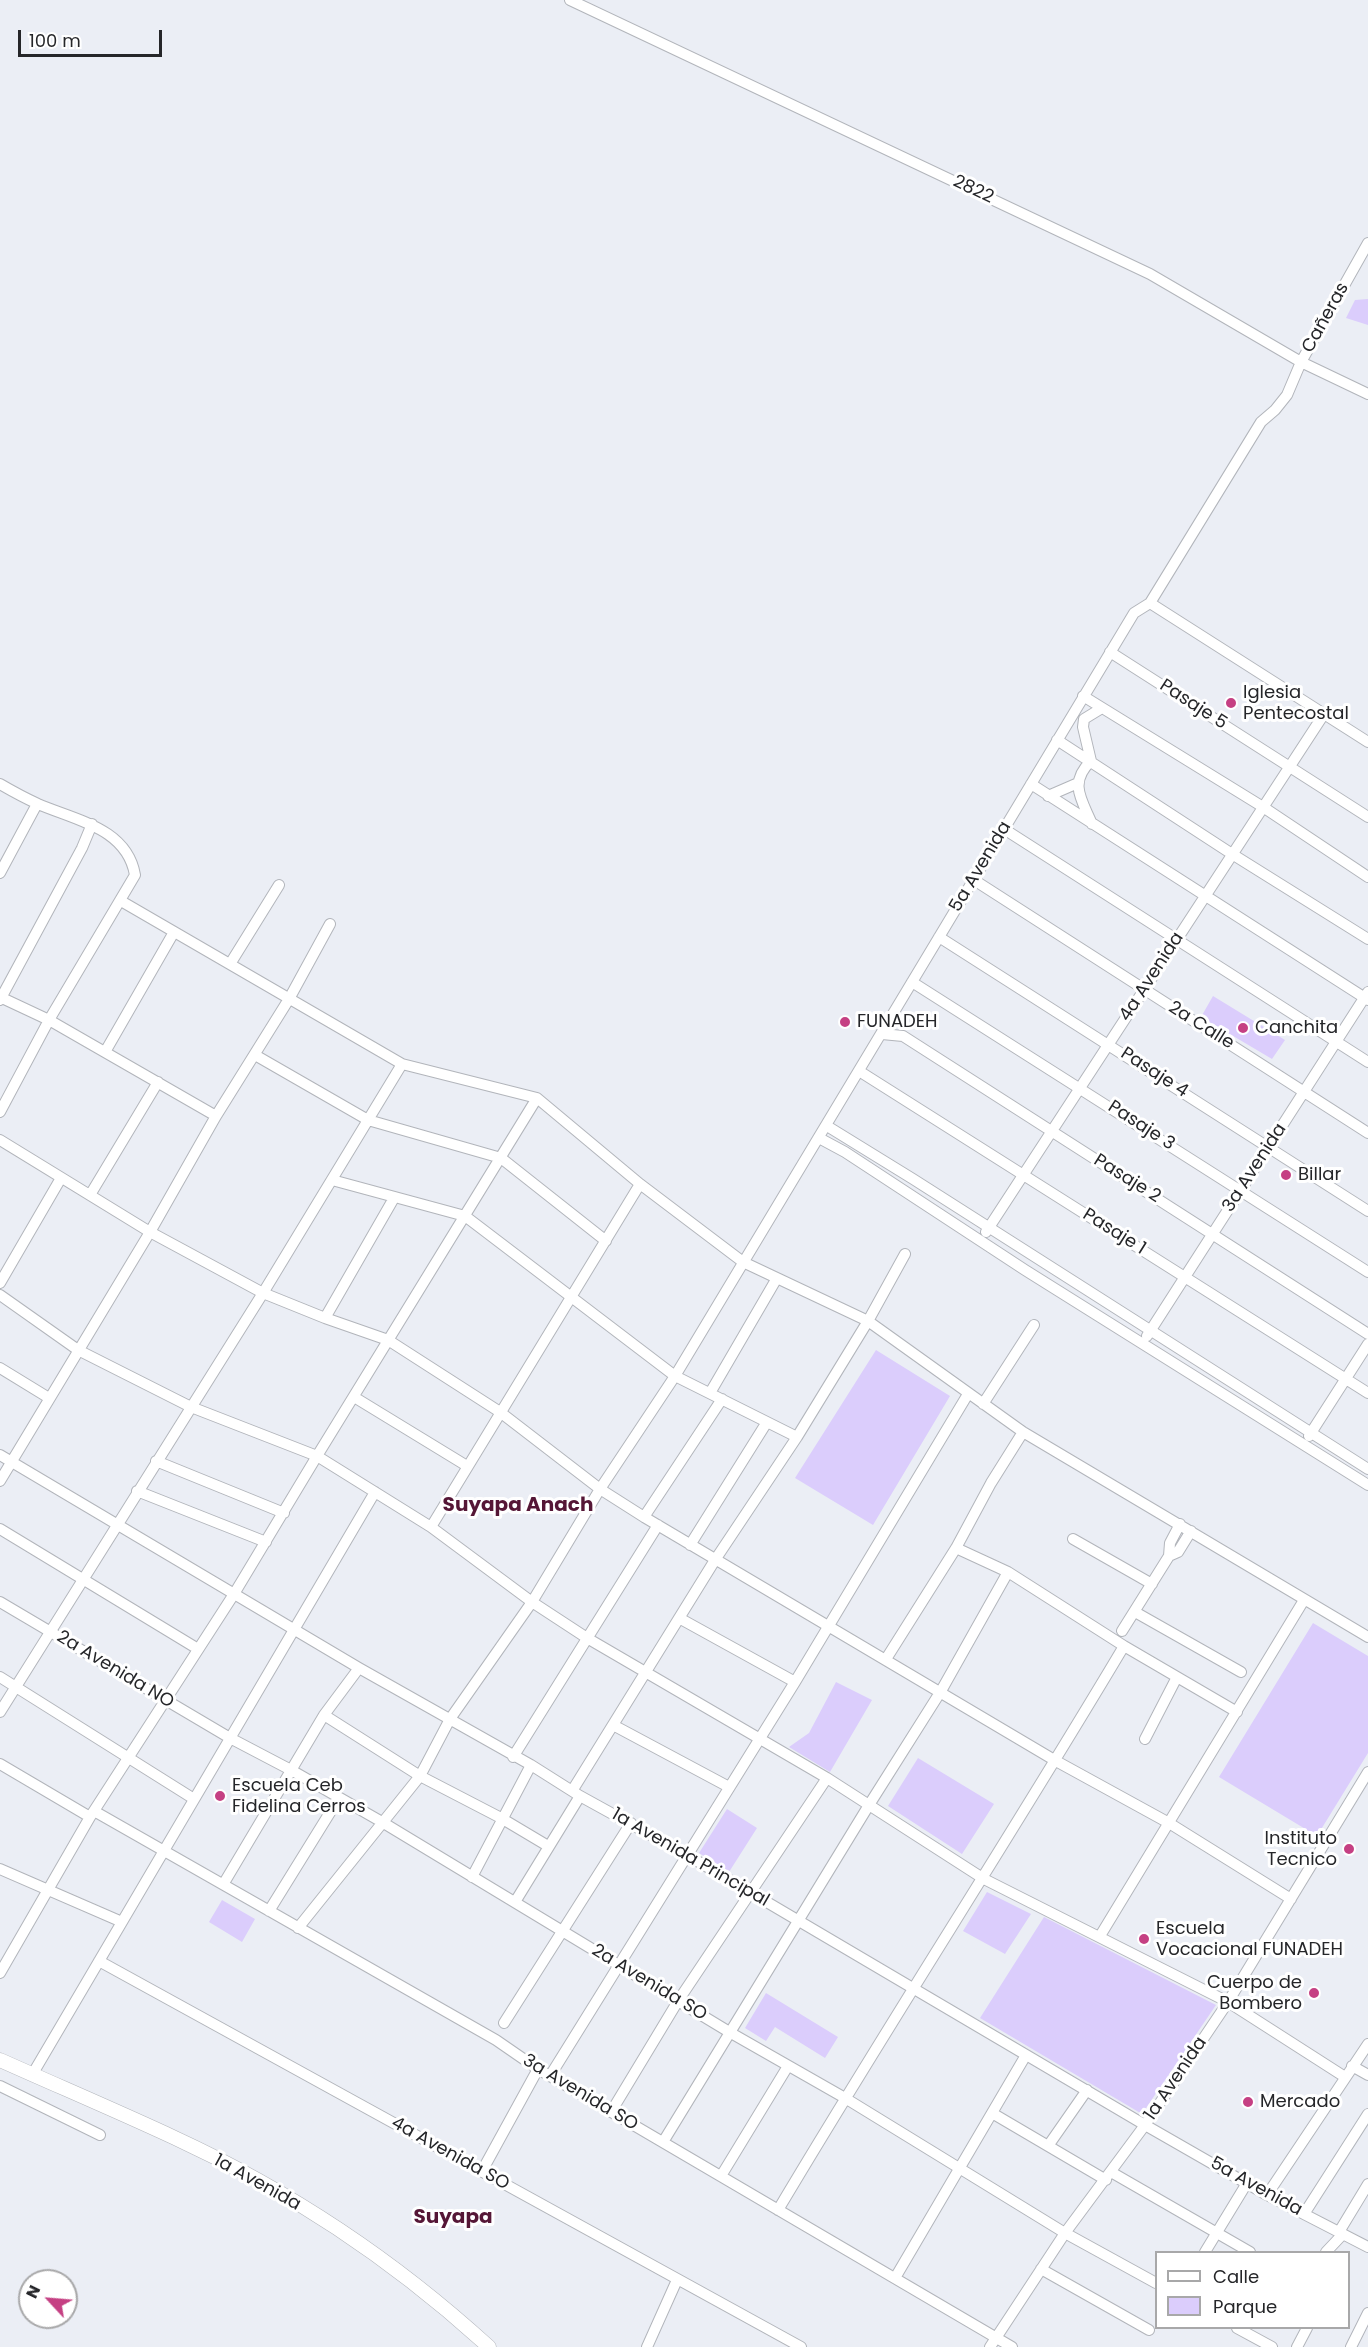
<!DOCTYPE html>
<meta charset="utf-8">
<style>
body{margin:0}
#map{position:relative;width:1368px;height:2347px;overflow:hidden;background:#ebeef5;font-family:Poppins,sans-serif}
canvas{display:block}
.legend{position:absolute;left:1155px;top:2251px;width:195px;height:78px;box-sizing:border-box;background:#fff;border:2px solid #a8a8a9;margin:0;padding:8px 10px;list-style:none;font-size:18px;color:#252629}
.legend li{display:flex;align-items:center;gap:12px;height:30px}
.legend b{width:30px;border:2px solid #a8a8a9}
.north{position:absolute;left:18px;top:2269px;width:60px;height:60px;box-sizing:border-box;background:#fff;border:2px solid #a8a8a9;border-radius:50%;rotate:296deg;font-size:16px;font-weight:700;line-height:24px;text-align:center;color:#252629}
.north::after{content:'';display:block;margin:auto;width:21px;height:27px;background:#c54083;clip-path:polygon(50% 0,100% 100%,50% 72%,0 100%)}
.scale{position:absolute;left:18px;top:30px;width:144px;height:27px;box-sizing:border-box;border:3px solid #252629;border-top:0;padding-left:8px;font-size:18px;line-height:21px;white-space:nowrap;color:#252629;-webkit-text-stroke:4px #fff;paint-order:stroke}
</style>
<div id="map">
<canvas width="1368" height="2347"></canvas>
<ul class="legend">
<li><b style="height:8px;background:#fff"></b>Calle</li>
<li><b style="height:16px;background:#dbcdfc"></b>Parque</li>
</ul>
<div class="north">N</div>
<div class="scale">100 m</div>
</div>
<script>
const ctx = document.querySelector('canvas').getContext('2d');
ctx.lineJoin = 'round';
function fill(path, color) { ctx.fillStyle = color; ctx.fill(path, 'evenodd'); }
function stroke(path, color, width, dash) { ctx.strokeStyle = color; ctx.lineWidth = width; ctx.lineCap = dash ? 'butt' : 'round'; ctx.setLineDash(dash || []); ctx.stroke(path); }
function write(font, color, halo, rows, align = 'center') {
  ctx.font = font + ' Poppins,sans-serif'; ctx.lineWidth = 6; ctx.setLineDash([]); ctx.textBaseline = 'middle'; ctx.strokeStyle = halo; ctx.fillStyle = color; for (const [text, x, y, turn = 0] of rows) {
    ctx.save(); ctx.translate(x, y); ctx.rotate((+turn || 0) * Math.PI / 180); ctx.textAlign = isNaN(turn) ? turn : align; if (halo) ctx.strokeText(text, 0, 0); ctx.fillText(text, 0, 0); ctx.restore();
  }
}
fill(new Path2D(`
 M1368,299v26l-22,-7 9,-18z
 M1213,996l72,44 -13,19 -71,-42z
 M876,1350l74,46 -77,129 -78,-47z
 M1313,1623l55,33v97l-51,83 -98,-59z
 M836,1682l36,18 -42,72 -41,-25 20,-14z
 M918,1758l76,46 -32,50 -74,-48z
 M727,1809l30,19 -28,44 -30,-19z
 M987,1892l44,22 -26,40 -42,-23z
 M222,1900l33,19 -13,23 -33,-20z
 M1044,1917l172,88 -74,109 -162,-96z
 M766,1993l72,44 -13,21 -50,-31 -9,14 -21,-13z`), '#dbcdfc');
const street = new Path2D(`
 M570,0l580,274 151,88 67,32
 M1150,603l218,139
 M1110,652l258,165
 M1083,696l180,111 105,70
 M1057,740l175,114 136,85
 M0,784c12,7 25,14 38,20 37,16 89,24 97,71l-86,145 -49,92
 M1031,784l337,216
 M1048,796l30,-13
 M1092,824c-10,-24 -24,-41 -1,-63l-8,-34 1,-8 18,-11
 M1004,829l364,233
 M0,873l37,-69
 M974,880l394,253
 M121,901l281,163 135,34 103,86 103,78 125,59 155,111 345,205
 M939,937l429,274
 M230,964l49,-79
 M912,982l456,290
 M0,997l49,23 167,96
 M0,1000l82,-152 10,-24
 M882,1034l21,2 465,298
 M105,1052l69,-120
 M255,1055l113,65 133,38 105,83
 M859,1071l509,322
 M827,1126l86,53 455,290
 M819,1138l26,14 180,118 343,215
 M0,1140l150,92 113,61 62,25 63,22 112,72 100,77 44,28 412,244 113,62 122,76
 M332,1180l133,36 210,160 122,61
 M90,1195l68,-113
 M986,1232l338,-518
 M0,1283l61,-105
 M0,1295l78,55 113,57 126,49 114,71 101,75 55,36 240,140 157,101 244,123 117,75
 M325,1318l69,-120
 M1147,1336l221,-344
 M0,1368l49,30
 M710,1393l67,-115
 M354,1397l113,69
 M983,1404l51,-79
 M1309,1436l59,-92
 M0,1455l359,213 172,97 49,31 107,59 458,270 122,70 101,52
 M156,1461l128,52
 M0,1481l150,-249 66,-116 73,-117 41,-75
 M137,1491l129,51
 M644,1517l78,-118
 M431,1527l209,-343
 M0,1529l198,120
 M1073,1539l79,45
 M690,1545l77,-123
 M956,1548l52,24 116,74 113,66
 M1169,1556l9,-4 13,-21
 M0,1602l230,136 61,32 91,52 349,211 114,65 220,135 91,50
 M1135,1612l106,60
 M679,1618l116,64
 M1122,1631l47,-75 1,-13 10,-19
 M886,1659l70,-111 35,-65 32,-51
 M0,1677l194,122
 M0,1712l263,-419 139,-229
 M324,1715l96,61 81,42 47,28
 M613,1725l116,62
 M1145,1739l32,-62
 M513,1757l145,-232
 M0,1764l90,53
 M572,1791l143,-231 82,-123 71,-116 37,-67
 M94,1811l402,229 42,29 474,278
 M0,1869l122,53
 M472,1877l59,-112
 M224,1883l100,-168 35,-47
 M515,1902l65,-106
 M269,1911l70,-113
 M298,1928l122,-152 30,-57 82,-117 68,-113 75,-113 459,-763 16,-10 111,-181 14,-12 12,-15 14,-33 67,-119
 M1100,1936l204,-336
 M99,1961l702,386
 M0,1973l90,-156 144,-223 83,-138 220,-358
 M504,2023l127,-200
 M1352,2066l16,9
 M32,2075l343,-583
 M550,2076l245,-394 173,-288
 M0,2086l100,49
 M611,2112l67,-111 149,-223
 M992,2113l114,67
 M663,2142l206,-337 72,-114 67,-119
 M1048,2146l39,-56
 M482,2171l56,-102
 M1111,2172l139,80
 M721,2176l67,-110
 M1267,2195l101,-151
 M778,2210c113,-190 233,-374 346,-564
 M1304,2214l64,-100
 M1339,2232l29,-48
 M1205,2252l42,-69
 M1326,2252l17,-18
 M1041,2269l108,61
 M895,2278l131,-223
 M1237,2328l35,19
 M647,2347l30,-67
 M990,2347l75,-114 80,-108 83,-123 140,-230
 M1297,2347l10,-19
 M1351,2347l17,-34`);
const secondary = new Path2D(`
 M0,2060c58,26 117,51 175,78 115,53 221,124 314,209`);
stroke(street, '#b2b5bb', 12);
stroke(secondary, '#b2b5bb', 15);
stroke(street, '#fff', 10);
stroke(secondary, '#fff', 14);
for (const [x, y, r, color] of [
 [1231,703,6,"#c54083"],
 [845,1022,6,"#c54083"],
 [1243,1028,6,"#c54083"],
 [1286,1175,6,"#c54083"],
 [220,1796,6,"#c54083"],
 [1349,1849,6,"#c54083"],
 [1144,1939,6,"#c54083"],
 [1314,1993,6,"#c54083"],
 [1248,2102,6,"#c54083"]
]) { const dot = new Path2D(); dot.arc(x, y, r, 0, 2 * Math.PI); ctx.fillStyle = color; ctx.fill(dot); stroke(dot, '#fff', 2); }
write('18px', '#252629', '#fff', [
 ["2822",973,190,25],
 ["Cañeras",1326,318,-61],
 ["Pasaje 5",1193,705,33],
 ["5a Avenida",981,867,-59],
 ["4a Avenida",1152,977,-57],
 ["2a Calle",1201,1026,32],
 ["Pasaje 4",1154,1073,33],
 ["Pasaje 3",1141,1126,33],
 ["3a Avenida",1255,1168,-57],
 ["Pasaje 2",1127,1179,32],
 ["Pasaje 1",1114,1232,32],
 ["2a Avenida NO",115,1670,31],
 ["1a Avenida Principal",690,1858,30],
 ["2a Avenida SO",649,1983,31],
 ["1a Avenida",1176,2079,-56],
 ["3a Avenida SO",580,2093,31],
 ["4a Avenida SO",450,2154,29],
 ["1a Avenida",257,2183,29],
 ["5a Avenida",1256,2187,29]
]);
write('18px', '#252629', '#fff', [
 ["Iglesia",1243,693],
 ["Pentecostal",1243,714],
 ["FUNADEH",857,1022],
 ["Canchita",1255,1028],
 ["Billar",1298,1175],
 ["Escuela Ceb",232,1786],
 ["Fidelina Cerros",232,1807],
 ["Instituto",1337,1839,"right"],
 ["Tecnico",1337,1860,"right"],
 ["Escuela",1156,1929],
 ["Vocacional FUNADEH",1156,1950],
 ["Cuerpo de",1302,1983,"right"],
 ["Bombero",1302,2004,"right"],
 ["Mercado",1260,2102]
], 'left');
write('bold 20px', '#551636', '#fff', [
 ["Suyapa Anach",518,1506],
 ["Suyapa",453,2218]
]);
</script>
